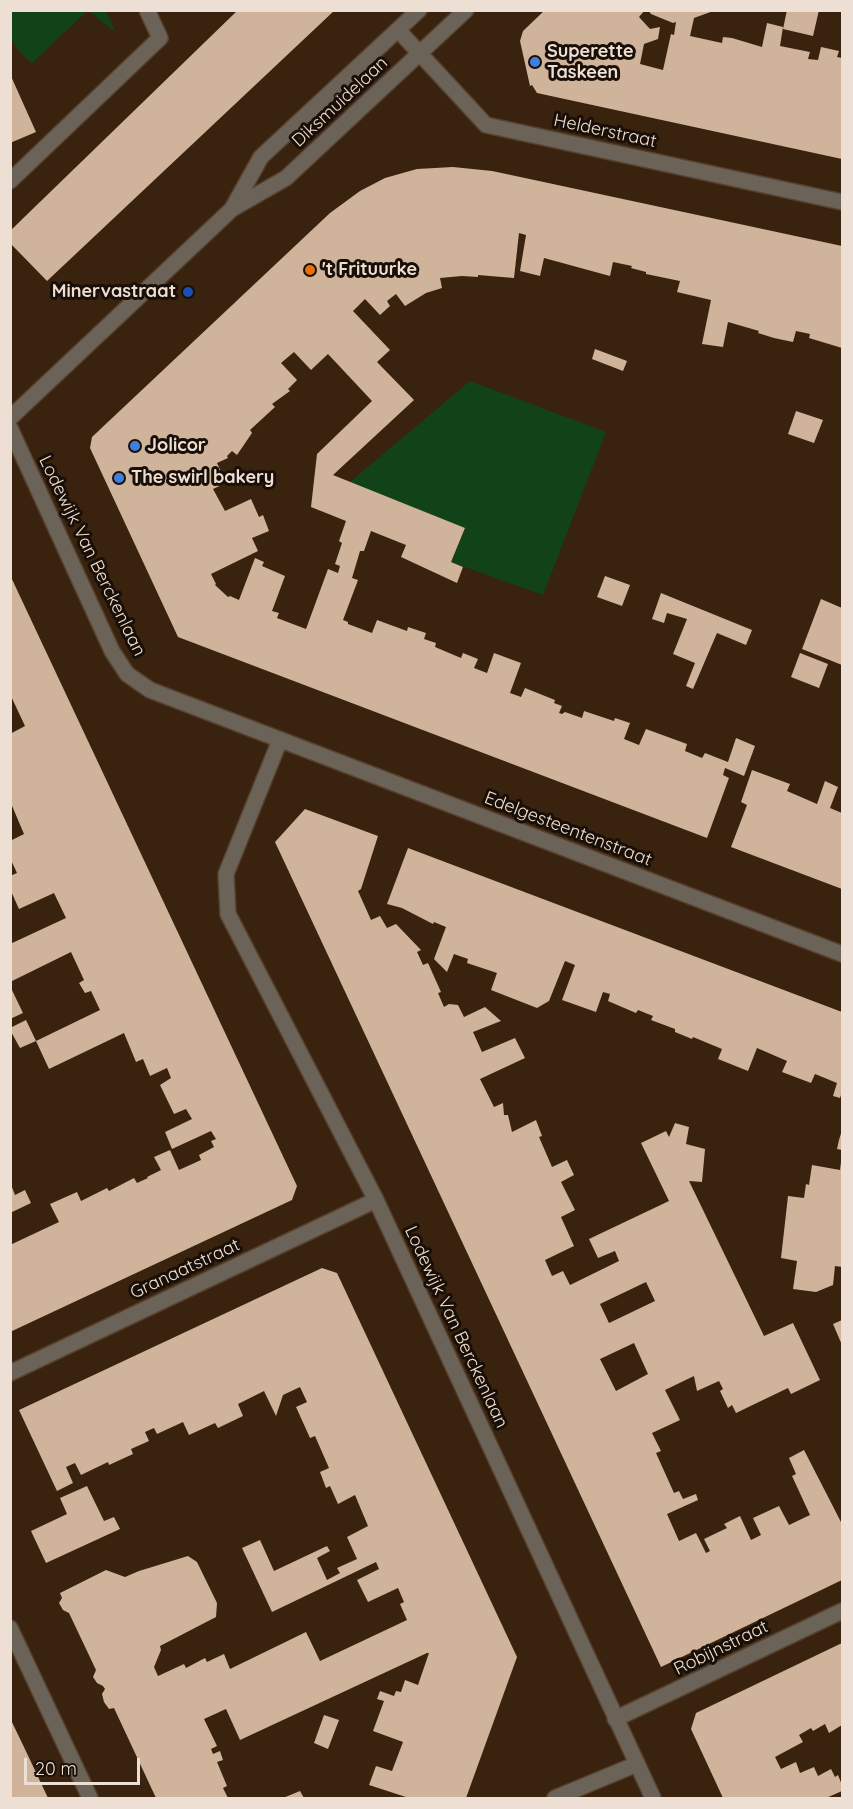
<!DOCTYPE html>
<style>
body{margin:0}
#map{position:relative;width:853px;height:1809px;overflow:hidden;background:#39230f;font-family:Quicksand,sans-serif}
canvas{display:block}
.frame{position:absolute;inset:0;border:12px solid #eddfd3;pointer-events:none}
.scale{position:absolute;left:24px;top:1758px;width:116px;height:27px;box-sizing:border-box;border:3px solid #eddfd3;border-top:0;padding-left:8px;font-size:18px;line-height:21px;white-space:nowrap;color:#eddfd3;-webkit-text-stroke:4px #190f07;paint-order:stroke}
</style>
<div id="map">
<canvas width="853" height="1809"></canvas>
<div class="frame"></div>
<div class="scale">20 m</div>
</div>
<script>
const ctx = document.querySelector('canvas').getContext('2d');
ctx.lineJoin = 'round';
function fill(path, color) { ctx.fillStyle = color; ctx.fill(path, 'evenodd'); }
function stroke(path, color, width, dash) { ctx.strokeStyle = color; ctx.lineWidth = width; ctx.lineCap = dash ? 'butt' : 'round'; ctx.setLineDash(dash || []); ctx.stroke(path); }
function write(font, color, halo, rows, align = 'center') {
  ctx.font = font + ' Quicksand,sans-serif'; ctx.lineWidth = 6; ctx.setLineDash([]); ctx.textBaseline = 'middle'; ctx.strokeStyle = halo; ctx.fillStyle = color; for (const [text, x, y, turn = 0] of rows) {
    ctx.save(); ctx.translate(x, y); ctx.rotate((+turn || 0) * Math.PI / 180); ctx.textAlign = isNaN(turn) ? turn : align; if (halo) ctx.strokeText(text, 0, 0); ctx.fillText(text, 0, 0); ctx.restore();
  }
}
fill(new Path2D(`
 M10,11l1,-1 76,1 -55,52c-23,-19 -22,-24 -22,-52z
 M89,11h17l10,22z
 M470,381l136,51 -63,163 -92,-33 14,-33 -115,-47z`), '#124218');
fill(new Path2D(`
 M238,10h97l-288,271 -37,-38v-12z
 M545,10h100l-6,7 11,12 10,-2 -2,12 -14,5 -4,20 23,6 8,-36 3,1 2,-13 -3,1 -22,-9 -3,-4h68l-22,8 -4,18 32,7 1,-6 9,1 30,9 5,-24 16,4 -3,19 30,6 -2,7 10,1 3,-13 18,4 -2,6 5,1v101l-305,-66 -5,-8 -2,1 -10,-45 3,-10z
 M787,10h32l-6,26 -30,-7z
 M10,74l26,58 -26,11z
 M453,167l39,4 33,7 317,68v102l-33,-10 1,-4 -14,-3 -3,11 -19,-4 -16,-5 1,-2 -31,-9 -5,25 -21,-3 9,-44 -34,-8 3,-11 -34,-7v-2l-15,-4 1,-2 -19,-4 -3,14 -66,-18 -4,18 -20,-5 6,-36 -7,-2 -5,45 -36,-3v2l-16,-1 -22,2 2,10 -16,5 -21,13 -9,-12 -9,7 3,5 -10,9 -15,-16 -12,12 37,39 -13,12 37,38 -81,75 132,53 -14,34 12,5 -6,16 -56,-26 5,-12 -35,-14 -7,20h-4l-8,27 6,2 -15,40 5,2v2l24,9 5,-13 30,11 1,-4 18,6 -2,6 12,4 -1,4 26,11 2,-5 15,6 -4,9 13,5 7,-20 27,10 -11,30 11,4 4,-9 30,12 -1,3 8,3 -3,7 3,1 3,-2 17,6 2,-7 30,10 1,-3 15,5 -6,16 15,6 7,-16 41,15 -2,7 17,7 3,-5 23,9 8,-24 19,8 -11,30 -19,-8 -2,7 6,3 -22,60 -529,-201 -88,-189 2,-11 238,-224 30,-22 25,-13 32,-9zM294,352l17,18 17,-16 44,47 -55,53 -6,53 35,14 -7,20 3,2 -7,21 5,2 -2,7 -10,-4 -22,60 -29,-11 2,-5 -7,-2 13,-35 -23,-10 2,-4 -9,-4 -16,42 -9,-4 -2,1 -13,-12 1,-1 -5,-10 47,-23 -6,-13 17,-7 -6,-16 -4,2 -8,-18 -26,12 -12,-22 13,-6 -9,-20 11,-5 -1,-2 5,-5 5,4 15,-22 -2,-3 25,-23 -3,-3 18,-13 -2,-2 9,-9 -16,-17z
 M595,349l32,12 -4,10 -31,-12z
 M796,411l27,9 -9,23 -26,-9z
 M10,575l287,611 -5,14 -282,132v-87l49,-23 -9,-18 27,-12 4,9 26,-13 2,3 25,-13 3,5 11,-5 -1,-1 14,-7 -7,-13 16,-7 9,20 22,-10 -2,-5 15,-8 -3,-6 5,-2 -5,-8 -39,18 -7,-17 27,-13 -6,-10 -12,5 -14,-29 11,-7 -4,-10 -17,8 -7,-17 -7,3 -12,-29 -75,36 -13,-28 -16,7 -10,-18v-2l16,-8 10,21 64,-31 -9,-19 -6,2 -6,-10 5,-3 -13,-28 -61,30v-38l56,-26 -12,-25 -35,16 -9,-20v-13l7,-3 -7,-15v-17l14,-7 -14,-33v-67l15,-8 -15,-32z
 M605,576l25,9 -8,21 -25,-9z
 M661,593l91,37 -6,15 -29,-12 -24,56 -7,-3 9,-23 -22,-9 14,-35 -20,-6 -3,10 -12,-4z
 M821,599l21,9v57l-40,-16z
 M800,653l28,11 -9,24 -28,-11z
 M752,770l38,14 -3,7 30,13 8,-23 13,6 -8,21 12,5v76l-111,-42 16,-42 -6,-3z
 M305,809l73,27 -17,53 -3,2 13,29 9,-4 7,12 9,-4 25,26 -4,2 6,13 5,-2 13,29 -3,1 6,14 5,-3 9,1 6,12 21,-10 16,14 -28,11 9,20 33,-14 10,20 -45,21 14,28 9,-4 1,12h4l4,17 24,-12 6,16 -3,1 13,30 15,-7 7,15 -13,7 14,28 -14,7 13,29 -29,14 7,16 11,-5 7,14 49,-24 -4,-10 -17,7 -9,-19 80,-38 -28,-58 25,-12 3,6 6,-14 14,4 -3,17 19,5 -3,33 -13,-1 75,155 29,-13 27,57 -29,14 -3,-6 -52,25 -4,-8 -4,3 -8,-17 3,-2 -4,-8 -22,10 -3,-15 -29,14 15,30 -28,13 9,18 -5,2 18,40 5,-2 4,8 13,-5 2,6 -31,14 12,27 17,-8 10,20 4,-2 -6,-12 23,-11 -3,-4 16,-8 11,24 10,-5 -8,-17 26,-12 10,19 21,-10 -18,-39 4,-2 -7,-16 15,-8 38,74v56l-181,87 -386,-825zM646,1282l9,19 -46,22 -9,-19zM634,1343l14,31 -32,17 -16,-32z
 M408,848l434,164v80l-2,6 -7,-2 4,-13 -22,-9 -4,9 -29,-11 5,-11 -30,-13 -9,23 -30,-12 4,-10 -29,-12 -1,2 -17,-7v-3l-24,-9 2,-4 -15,-6 -2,3 -28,-12 2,-7 -7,-2 -7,20 -34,-12 13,-35 -10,-4 -16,40 -12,7 -46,-18 6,-17 -30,-10 1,-4 -14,-5 -7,18 -13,-13 12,-32 -12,-5 -1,2 -31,-16 -15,-4z
 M10,986l13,27 -13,6z
 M842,1130v20l-5,-1 2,-9z
 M841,1162l1,105 -7,-1 -2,19 -17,7 -23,-3 4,-28 -16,-3 7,-62 16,2 2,-14 3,1 3,-20 28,5z
 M10,1182l5,13 10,-5 6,13 -21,10z
 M322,1268l15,5 180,384 -51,141h-57l-40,-13 7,-19 16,5 11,-29 -30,-11 11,-30 -7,-2 3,-8 14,5 2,-5 5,1 4,-12 13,5 11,-32h-2l-187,87 -14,-31 -22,10 13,27 -6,3 2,5 7,-3 3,9 -6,2 10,24 -4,2 5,10h-72l-42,-90 -5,1 -5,-7 -2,-8 3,-5 -2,-3 -6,-3 -4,-6 3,-7 -27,-57 -6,-3 -4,-7 3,-5 -2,-5 46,-23 19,7 14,-6 49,-15 9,6 20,41 -1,14 -56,29 1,4 -7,17 4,9 26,-12 2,4 19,-10 2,4 17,-8 6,15 76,-37 14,29 87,-41 -7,-16 4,-2 -6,-14 -30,14 -11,-22 22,-11 -3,-7 -104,50 -30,-64 18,-8 14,31 53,-25 3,5 -13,7 10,22 13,-7 -3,-5 20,-9 -10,-22 21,-11 -13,-31 -17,9 -8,-18 -4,2 -6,-16 9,-4 -14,-32 -5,2 -14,-31 11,-5 -7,-15 -17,8 -7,21 -12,-25 -26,13 5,12 -25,12 -3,-5 -26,12 -6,-13 -26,12 -3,-6 -9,4 4,9 -18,8 2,5 -24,11 -1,-3 -27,13 -6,-12 -9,4 7,16 -16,8 -38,-81z
 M842,1320v25l-9,-21z
 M87,1486l17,35 10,-4 6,12 -74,34 -15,-32 36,-17 -7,-16z
 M842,1643v82l-13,8 -4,-9 -12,7 -2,-3 -12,7 4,7 -28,15 6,12 15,-7 4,11 14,-6 4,9 13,-7 4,8 3,-2 4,10v6l-16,7h-103l-32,-69 5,-16z
 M324,1715l15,5 -11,29 -14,-6z
 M10,1718l13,27 25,53h-38z
 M300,1791l4,7h-21z`), '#cfb39b');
const service = new Path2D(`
 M10,181l150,-143 -13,-28`);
const minor = new Path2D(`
 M398,30l88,95 356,77
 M10,428l102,223 15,23 23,16 692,264
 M280,740l-54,134 2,40 148,286 277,598
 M10,1373l366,-173
 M10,1628l80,170
 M615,1719l227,-108
 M555,1798l82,-34`);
const tertiary = new Path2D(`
 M232,209l29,-52 158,-147
 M10,418l222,-209 54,-31 180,-168`);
stroke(service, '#56412e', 18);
stroke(minor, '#56412e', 18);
stroke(tertiary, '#56412e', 18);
stroke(service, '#6b6358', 15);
stroke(minor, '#6b6358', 15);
stroke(tertiary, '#6b6358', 15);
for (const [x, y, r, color] of [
 [535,62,6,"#3f7fe0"],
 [310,270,6,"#e8710a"],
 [188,292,6,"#1a4fb4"],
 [135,446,6,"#3f7fe0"],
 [119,478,6,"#3f7fe0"]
]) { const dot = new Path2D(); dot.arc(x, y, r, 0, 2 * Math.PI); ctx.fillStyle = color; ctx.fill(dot); stroke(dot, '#190f07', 2); }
write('bold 18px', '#eddfd3', '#190f07', [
 ["Superette",547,52],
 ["Taskeen",547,73],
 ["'t Frituurke",322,270],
 ["Minervastraat",176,292,"right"],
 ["Jolicor",147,446],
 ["The swirl bakery",131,478]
], 'left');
write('18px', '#eddfd3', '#190f07', [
 ["Diksmuidelaan",340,102,-43],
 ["Helderstraat",605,131,12],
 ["Lodewijk Van Berckenlaan",92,556,64],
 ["Edelgesteentenstraat",568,829,21],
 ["Granaatstraat",185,1269,-25],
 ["Lodewijk Van Berckenlaan",456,1327,65],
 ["Robijnstraat",721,1648,-26]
]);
</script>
